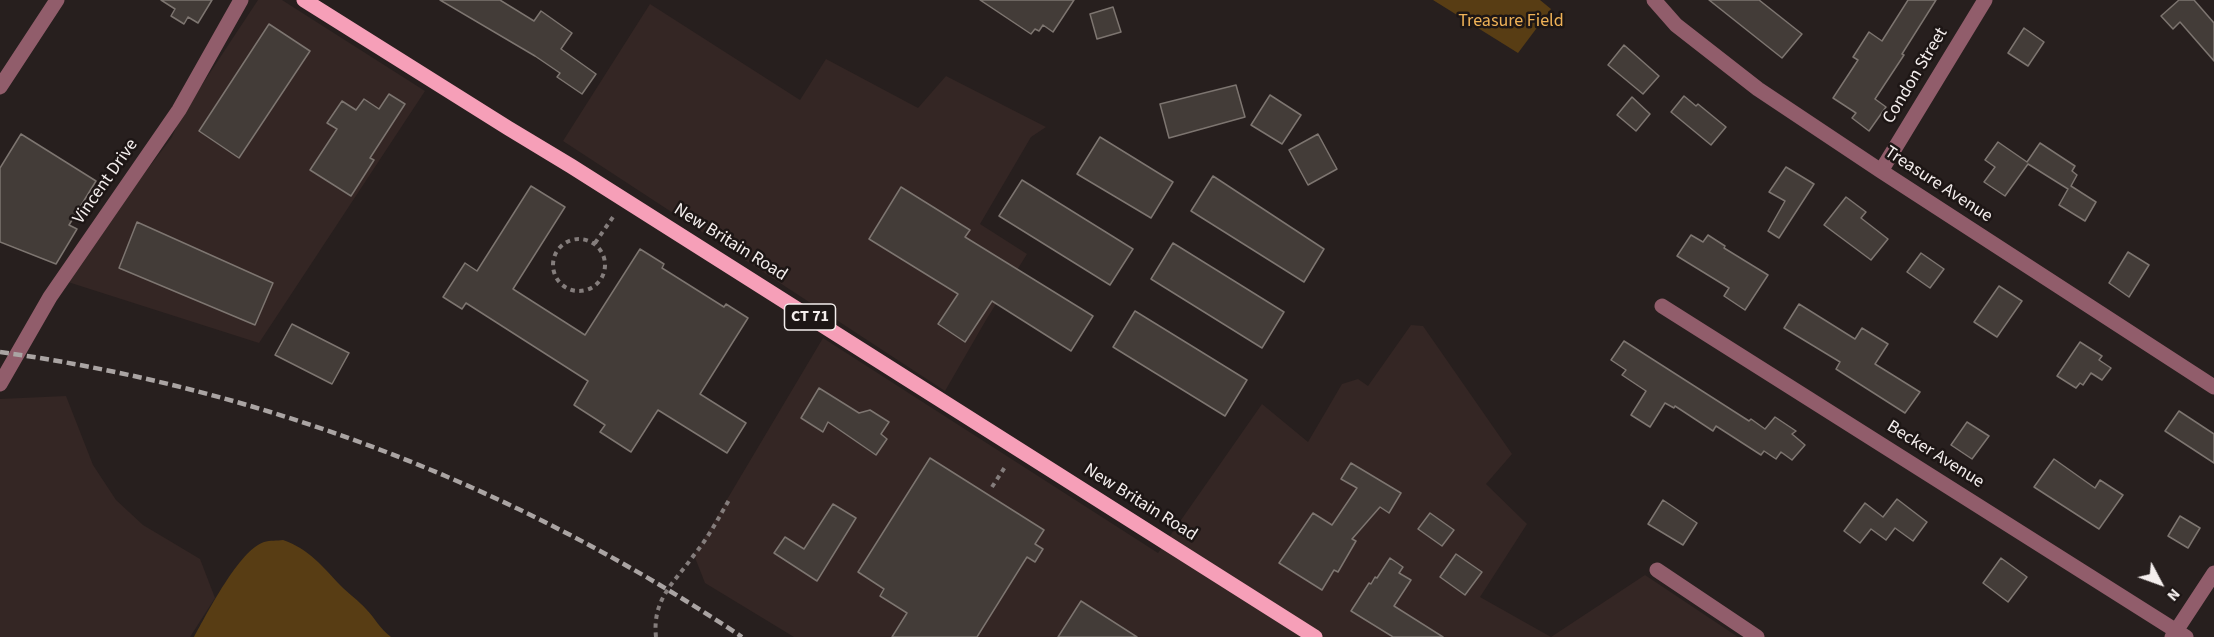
<!DOCTYPE html>
<style>
body{margin:0}
#map{position:relative;width:2214px;height:637px;overflow:hidden;background:#271f1e;font-family:"Source Sans 3",sans-serif}
canvas{display:block}
.north{position:absolute;left:2130px;top:553px;width:60px;height:60px;-webkit-text-stroke:4px #1d1615;paint-order:stroke;rotate:131deg;font-size:16px;font-weight:700;line-height:24px;text-align:center;color:#f4eeed}
.north::after{content:'';display:block;margin:auto;width:21px;height:27px;background:#f4eeed;clip-path:polygon(50% 0,100% 100%,50% 72%,0 100%)}
</style>
<div id="map">
<canvas width="2214" height="637"></canvas>
<div class="north">N</div>
</div>
<script>
const ctx = document.querySelector('canvas').getContext('2d');
ctx.lineJoin = 'round';
function fill(path, color) { ctx.fillStyle = color; ctx.fill(path, 'evenodd'); }
function stroke(path, color, width, dash) { ctx.strokeStyle = color; ctx.lineWidth = width; ctx.lineCap = dash ? 'butt' : 'round'; ctx.setLineDash(dash || []); ctx.stroke(path); }
function write(font, color, halo, rows, align = 'center') {
  ctx.font = font + ' "Source Sans 3",sans-serif'; ctx.lineWidth = 5; ctx.setLineDash([]); ctx.textBaseline = 'middle'; ctx.strokeStyle = halo; ctx.fillStyle = color; for (const [text, x, y, turn = 0] of rows) {
    ctx.save(); ctx.translate(x, y); ctx.rotate((+turn || 0) * Math.PI / 180); ctx.textAlign = isNaN(turn) ? turn : align; if (halo) ctx.strokeText(text, 0, 0); ctx.fillText(text, 0, 0); ctx.restore();
  }
}
fill(new Path2D(`
 M258,0h24l143,91 -166,252 -191,-61 57,-83 47,-62 8,-19z
 M650,4l150,96 26,-41 92,49 28,-32 100,51 -15,10 -51,87 47,30 -41,66 -41,71 -382,-250z
 M1411,325l12,1 89,128 -26,30 41,40 -47,73 71,40 94,-62 93,62h-944l-89,-54 -11,-28 129,-217 335,215 104,-149 46,38 34,-58 16,-5 10,7z
 M66,396l27,69 23,35 27,25 57,34 15,39 -25,39h-190v-238z`), '#342624');
fill(new Path2D(`
 M1433,0h107l11,9 -33,44z
 M283,540c26,9 40,27 58,46 8,8 18,15 25,23 9,9 14,20 25,28h-197c13,-23 45,-87 70,-95 6,-2 13,-1 19,-2z`), '#583d14');
const building = new Path2D(`
 M161,0h51l-14,23 -10,-6 -4,7 -13,-8 4,-7z
 M440,0h60l34,21 7,-10 31,22 -11,16 35,25 -14,20 -25,-17 3,-4 -25,-17z
 M980,0h94l-21,32 -10,-7 -4,6 -4,-2 -4,5z
 M1709,0h50l43,34 -20,24z
 M1908,0h28l-34,54 2,1 -29,44 11,8 -17,24 -17,-13 4,-5 -23,-15 25,-38 -5,-3 16,-25 13,9z
 M2179,0h15l20,23v38l-34,-39 -7,7 -12,-13z
 M1113,7l8,25 -24,7 -7,-25z
 M269,24l41,27 -71,107 -40,-27z
 M2024,28l20,14 -16,24 -20,-13z
 M1624,45l35,31 -16,18 -35,-29z
 M1236,85l9,32 -76,21 -9,-34z
 M389,94l16,10 -35,54 4,2 -23,36 -41,-26 27,-41 -10,-6 15,-22 14,9 8,-11 15,10z
 M1270,95l31,20 -19,29 -31,-19z
 M1684,96l12,10 2,-2 28,23 -15,18 -40,-33z
 M1632,97l18,17 -14,17 -19,-16z
 M21,134l75,47 -27,44 8,4 -21,35 -56,-22v-74z
 M1318,134l19,35 -29,16 -19,-35z
 M1100,137l73,45 -22,36 -74,-44z
 M1998,142l29,20 13,-19 35,23 -3,5 5,4 -6,11 25,16 -11,19 -26,-16 9,-16 -40,-25 -23,32 -21,-14 11,-15 -10,-7z
 M1786,167l28,17 -35,54 -11,-7 17,-30 -16,-9z
 M1213,176l111,73 -20,33 -113,-71z
 M1022,180l111,69 -23,36 -111,-69z
 M531,186l34,21 -52,82 72,46 55,-86 24,15 -2,4 62,39 2,-3 22,14 -48,76 46,29 -19,30 -69,-43 -27,42 -31,-20 5,-7 -31,-20 14,-24 -122,-78 -4,6 -19,-12 22,-34 12,8z
 M901,187l69,43 -5,7 128,79 -22,35 -79,-50 -27,41 -27,-18 20,-30 -89,-55z
 M1846,197l20,15 -5,6 27,21 -17,21 -47,-35z
 M137,222l136,61 -18,42 -136,-57z
 M1691,235l12,7 5,-7 17,11 -1,2 44,27 -23,35 -21,-14 5,-8 -52,-32z
 M1173,243l111,69 -22,36 -111,-69z
 M2128,252l21,13 -20,32 -20,-14z
 M1921,253l23,16 -14,19 -23,-16z
 M1999,286l23,15 -25,36 -23,-15z
 M1799,304l56,35 7,-11 26,16 -13,20 45,28 -15,21 -69,-44 4,-7 -56,-34z
 M1135,311l112,69 -22,36 -112,-69z
 M292,324l57,29 -17,31 -57,-29z
 M1624,341l125,80 2,-2 14,10 10,-12 21,14 -4,3 13,11 -13,15 -11,-8 -5,7 -12,-8 -3,4 -45,-29 -3,5 -38,-25 -1,2 -9,-5 -15,24 -19,-12 15,-24 -24,-16 4,-5 -15,-10z
 M2080,342l22,14 -3,4 12,8 -9,12 -11,-7 -8,12 -3,-2 -4,5 -19,-12z
 M819,388l40,25 11,-3 19,12 -8,12 6,5 -11,16 -48,-33 -5,10 -22,-14z
 M2179,411l35,23v29l-49,-32z
 M1967,422l22,14 -17,23 -21,-14z
 M930,458l114,72 -9,14 8,5 -8,13 -8,-5 -50,80h-85l15,-24 -27,-17 4,-7 -26,-17z
 M2054,459l41,29 5,-8 23,15 -24,34 -65,-42z
 M1351,463l50,30 -12,20 -9,-6 -28,32 4,2 -18,31 -4,-2 -12,20 -43,-27 34,-50 19,12 25,-37 -16,-9z
 M1897,499l30,23 -14,19 -18,-13 -9,12 -15,-11 -11,14 -16,-12 21,-28 18,14z
 M1663,500l34,23 -14,22 -35,-21z
 M833,504l23,14 -39,63 -43,-28 11,-16 19,12z
 M1430,513l24,17 -12,16 -24,-17z
 M2180,516l20,12 -12,20 -20,-12z
 M1456,554l26,18 -17,23 -25,-18z
 M1390,558l13,9 -4,6 12,7 -17,26 49,31h-50l-42,-26 18,-28 2,1 4,-7 2,1z
 M2001,558l26,19 -19,25 -25,-19z
 M1081,601l56,36h-79z`);
fill(building, '#433c38');
stroke(building, '#7d7570', 1.5);
stroke(new Path2D(`
 M553 265a26 26 0 1 1 52 0a26 26 0 1 1-52 0Z
 M595,243l18,-26
 M992,487l13,-20
 M656,637c-4,-38 18,-54 38,-82 14,-17 24,-36 35,-55`), '#847d7c', 4, [4.5, 4.5]);
stroke(new Path2D(`
 M1654,0l22,25 82,64 123,82 333,216
 M0,87l57,-87
 M1881,171l104,-171
 M1662,306l524,331
 M0,384l50,-87 129,-187 62,-110
 M1657,570l100,67
 M2172,637l42,-64`), '#915d6b', 15);
stroke(new Path2D(`
 M304,0l204,128 63,38 744,471`), '#f69fb8', 15);
stroke(new Path2D(`
 M0,352c266,37 520,136 742,285`), '#aaa4a3', 4.5, [9, 4.5]);
for (const [x, y, w] of [
 [810,317,51]
]) { const box = new Path2D(); box.roundRect(x - w / 2, y - 13, w, 26, 4.5); ctx.fillStyle = '#1d1615'; ctx.fill(box); stroke(box, '#f4eeed', 1.5); }
write('bold 16px', '#f4eeed', null, [
 ["CT 71",810,317]
]);
write('18px', '#efb257', '#1d1615', [
 ["Treasure Field",1511,22]
]);
write('18px', '#f4eeed', '#1d1615', [
 ["Condon Street",1916,76,-59],
 ["Vincent Drive",106,182,-55],
 ["Treasure Avenue",1938,185,33],
 ["New Britain Road",730,243,32],
 ["Becker Avenue",1935,455,32],
 ["New Britain Road",1140,503,32]
]);
</script>
